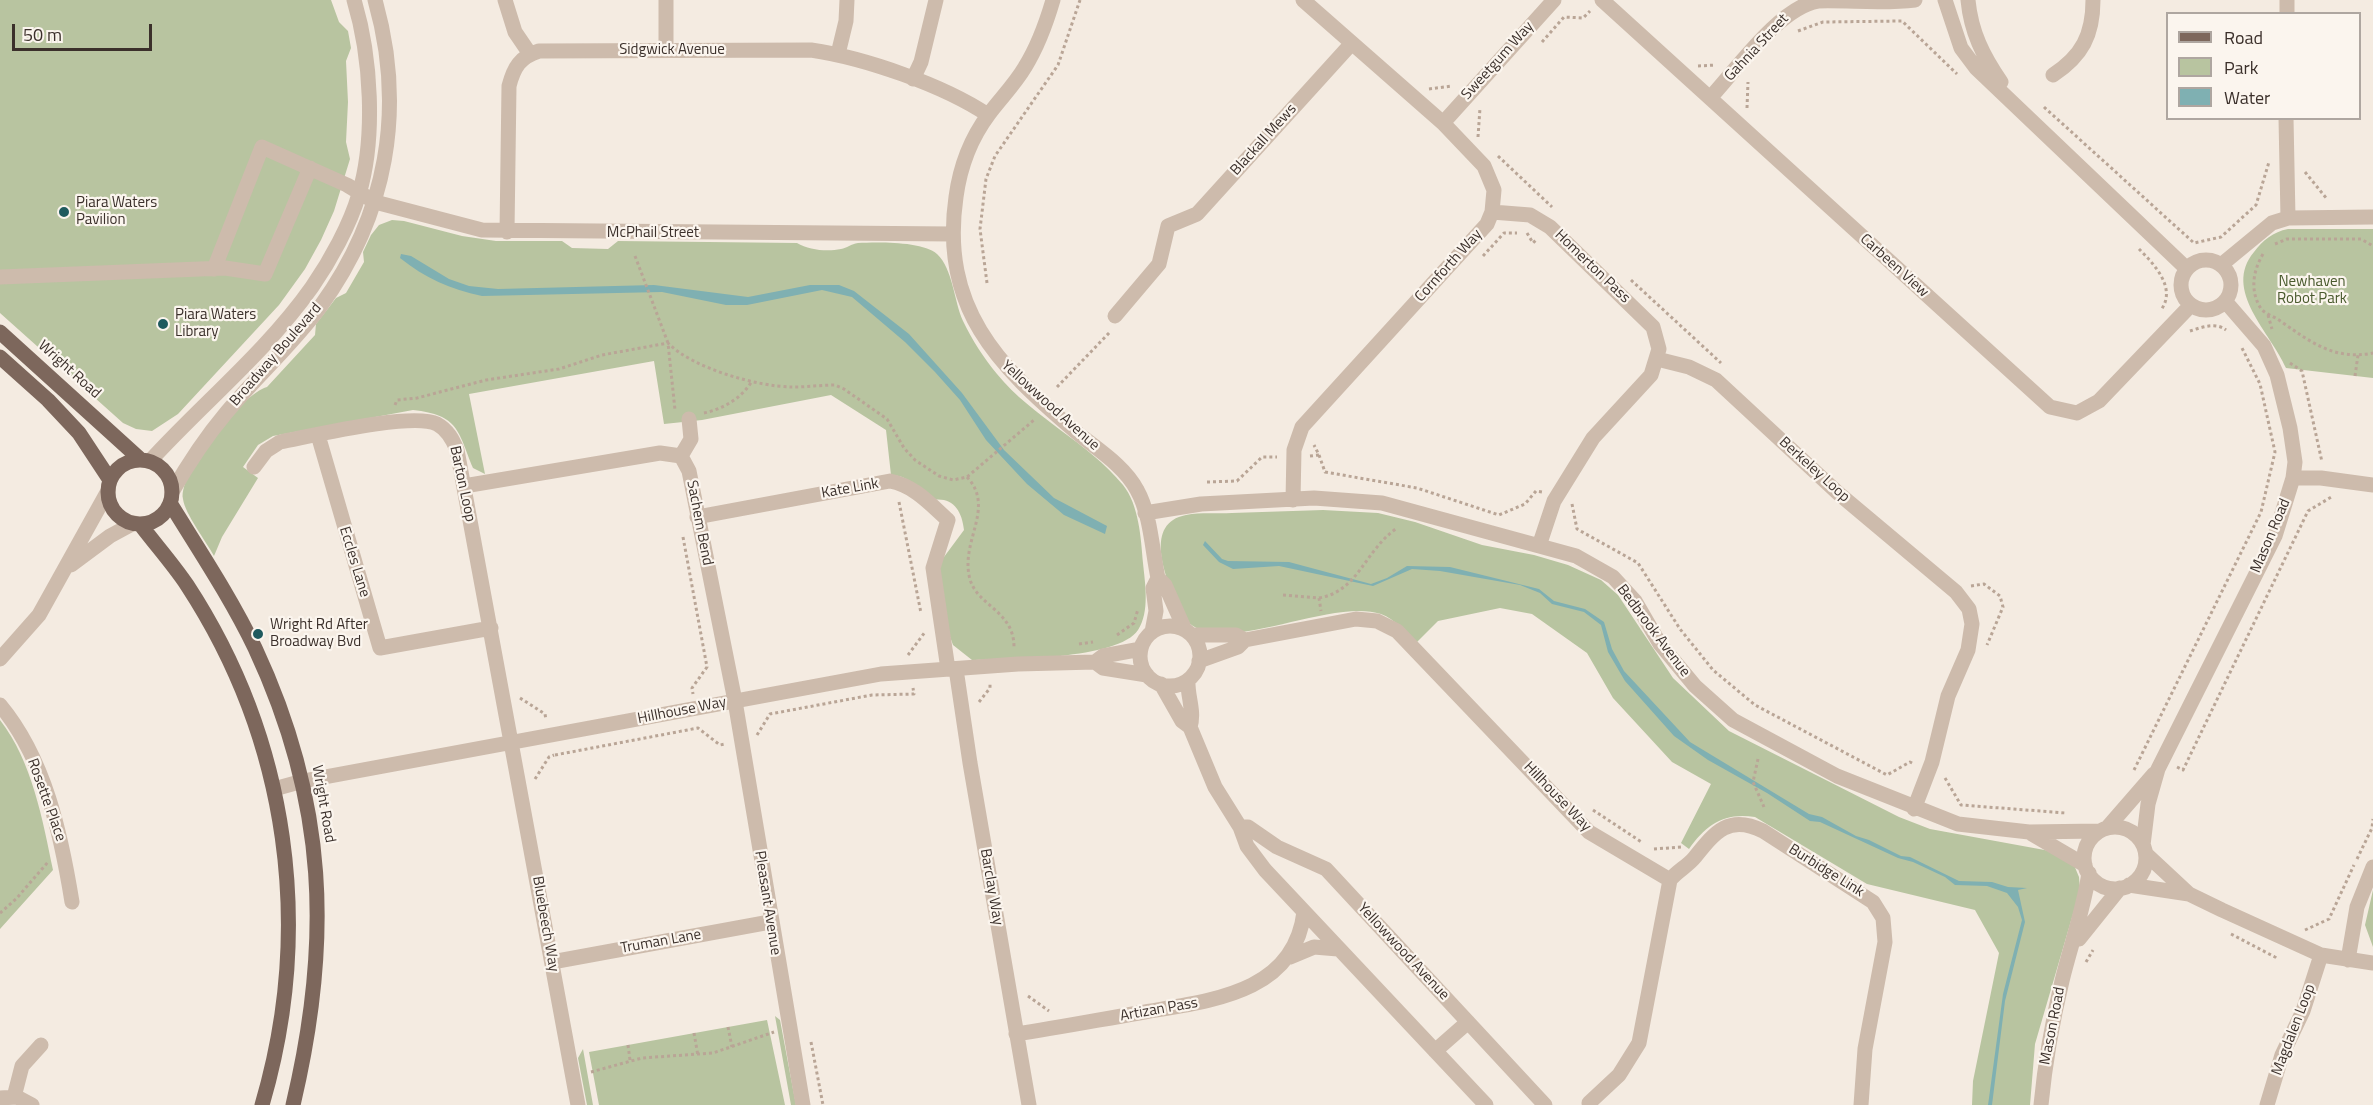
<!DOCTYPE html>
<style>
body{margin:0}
#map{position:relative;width:2373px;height:1105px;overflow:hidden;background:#f4ebe1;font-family:"Titillium Web",sans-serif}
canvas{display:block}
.legend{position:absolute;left:2166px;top:12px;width:195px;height:108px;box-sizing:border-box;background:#fbf5ee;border:2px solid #aea6a0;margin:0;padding:8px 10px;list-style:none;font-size:18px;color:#3b302b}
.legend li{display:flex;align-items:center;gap:12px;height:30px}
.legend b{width:30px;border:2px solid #aea6a0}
.scale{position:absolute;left:12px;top:24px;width:140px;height:27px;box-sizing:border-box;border:3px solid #3b302b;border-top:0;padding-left:8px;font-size:18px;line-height:21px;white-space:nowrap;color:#3b302b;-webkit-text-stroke:4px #fbf5ee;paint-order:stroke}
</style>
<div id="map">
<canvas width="2373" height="1105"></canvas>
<ul class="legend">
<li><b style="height:8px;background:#7d675c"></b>Road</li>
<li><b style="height:16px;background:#b8c4a0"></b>Park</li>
<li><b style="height:16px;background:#7fb0b2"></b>Water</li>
</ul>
<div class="scale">50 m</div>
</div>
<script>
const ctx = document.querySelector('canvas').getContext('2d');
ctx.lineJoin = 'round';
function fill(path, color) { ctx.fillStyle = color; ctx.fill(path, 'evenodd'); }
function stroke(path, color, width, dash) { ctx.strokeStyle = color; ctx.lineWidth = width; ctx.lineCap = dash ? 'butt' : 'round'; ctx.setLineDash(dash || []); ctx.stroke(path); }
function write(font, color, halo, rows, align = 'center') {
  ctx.font = font + ' "Titillium Web",sans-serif'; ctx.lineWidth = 4.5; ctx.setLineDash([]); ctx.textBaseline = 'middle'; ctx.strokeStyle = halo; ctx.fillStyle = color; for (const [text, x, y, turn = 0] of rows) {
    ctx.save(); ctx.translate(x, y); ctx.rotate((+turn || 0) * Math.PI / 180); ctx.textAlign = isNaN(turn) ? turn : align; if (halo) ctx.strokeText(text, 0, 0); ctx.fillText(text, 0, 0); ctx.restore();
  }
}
fill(new Path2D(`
 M0,0h331l8,22 9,9 3,17 -5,13 2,41 -2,40 4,17 -16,52 -13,29 -16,29 -26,36 -101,109 -26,17 -16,-2 -13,-6 -123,-110z
 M392,220l12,1 58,15 34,5h66l10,7 36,1 10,-8 179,2c12,7 30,9 44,6 6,-1 10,-5 17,-6 18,-1 65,-2 79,11 16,15 17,47 26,67 9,19 21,37 34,53 36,44 91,68 126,111 16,20 18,53 20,78 2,20 7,49 -5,67 -20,30 -132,29 -166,30l-19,-15 -4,-11 -10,-63 2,-10 23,-31c-2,-19 -11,-33 -31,-30 -16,-10 -21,-24 -42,-25l-5,-45 -55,-35 -129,25 -38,4 -10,-63 -185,33 16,80 -12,-6c-15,-37 -14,-53 -60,-58l-140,26 -15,9 -15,22 15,11 -36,59 -8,19c-8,-15 -29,-42 -31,-57 -5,-27 60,-106 84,-112l48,-52 1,-11 20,-26 10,-5 18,-31 -1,-10 8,-17 8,-10z
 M2288,229h85v149l-87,-10c-15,-35 -64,-78 -32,-116 9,-12 19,-20 34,-23z
 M1323,510l55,3 37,9 67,23 52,10 34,10 33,15 17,15 55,83 56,53 170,86 31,12 120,22 24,14 5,12 1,13 -45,154 -5,61h-58l1,-24 26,-128 -24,-43 -108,-26 -112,-67c-31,-5 -49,8 -66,32l-8,-6 30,-59 -39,-22 -59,-64 -26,-45 -55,-39 -32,-6 -62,13 -21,21c-11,-9 -22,-23 -36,-28 -49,-16 -147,38 -188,12 -10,-6 -13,-16 -18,-26 -10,-25 -31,-77 11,-85 15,-3 31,-1 46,-2 30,-1 61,-2 91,-3z
 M0,720c32,41 43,101 53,150l-53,59z
 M2373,890v57l-8,-22z
 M775,1016l5,4 16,85h-5z
 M767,1020l18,85h-186l-10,-53z
 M583,1049l10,56h-6l-9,-47z`), '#b8c4a0');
fill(new Path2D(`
 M401,254l10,2 38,23 20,7 29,3 156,-4 94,12 62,-12h29l15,6 55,43 53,59 42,57 50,48 53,28 -2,8 -41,-19 -37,-31 -41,-44 -26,-40 -25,-28 -30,-30 -53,-45 -30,-7 -75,15h-21l-64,-13 -180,4c-32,-7 -57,-18 -82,-38z
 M1205,541l17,18 6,2 61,1 82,22 16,-6 20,-12 43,1 89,22 15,12 31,8 19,13 8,27 12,22 66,71 119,72 13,3 34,19 13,4 32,16 9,1 49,24 33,1 16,5 19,1 -9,2 7,32 -20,79 -13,104h-4l1,-7 14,-104 19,-74 -4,-13 -11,-14 -20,-7 -32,-1 -10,-8 -32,-15 -15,-4 -78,-36 -10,-1 -43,-28 -59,-33 -34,-24 -49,-55 -17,-29 -7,-27 -17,-13 -32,-8 -12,-11 -20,-8 -80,-14 -28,-2 -39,17 -94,-20 -46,3 -14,-7 -16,-17z`), '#7fb0b2');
stroke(new Path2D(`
 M1798,31l25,-9 79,-1 55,53
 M1542,42l22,-25 19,1 7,-7
 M1698,66l18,-1
 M1429,89l23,-3
 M2044,107l150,136 27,-6 35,-32 13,-43
 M1747,108l1,-26
 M1478,137l2,-29
 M1498,156l54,51
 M2305,172l22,27
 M1527,233l6,10 4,-4
 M2275,244l12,-5h74l12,7
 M2139,249c15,15 38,39 22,61
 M2263,254c-10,17 -13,36 -3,53 3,6 13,9 19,13 30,21 55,41 94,33
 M635,256l33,87 7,67
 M1483,256l21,-23h13
 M1631,280l90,83
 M987,283l-7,-54 6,-50 9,-23 63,-91 22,-65
 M2268,315l4,14
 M2190,331c12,-4 26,-9 36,-1
 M2290,363l12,8 20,91
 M2355,376l3,-21
 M1057,387l53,-55
 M395,405l2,-5 20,-2 69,-18 73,-11 43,-14 66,-12c24,25 90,44 125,44 14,0 28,-2 42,-2l9,4 43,30 17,29 11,12 24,16 14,4 14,-3 67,-57
 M704,413c19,-4 38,-15 48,-32
 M1319,455l6,17 92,16 82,27 26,-11 11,-13 6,1
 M1310,456l9,-1 -5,-10
 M967,477c28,30 -5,62 2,98 5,31 45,34 45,72
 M1207,482l30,-1 25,-24h15
 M899,502l22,111
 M1572,504l5,25 61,34 42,66 33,41 42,35 132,70 23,-13 4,2
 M683,537l24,130 -15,21 1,6
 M1971,586l13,-2 16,12 3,11 -16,38
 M1283,595l36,3 2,13
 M1319,598c40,-7 45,-47 78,-70
 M1117,635l17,-12 4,-14
 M1079,644l14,-2
 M908,655l17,-23
 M520,698l25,16 1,6
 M979,702l11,-14v-5
 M757,735l13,-21 102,-19 42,-1 -1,-6
 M555,755l143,-27 22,17 5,-1
 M1758,759l-5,23 11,25
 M2177,767l6,3 125,-259 25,-15
 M2134,770l127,-258 14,-60 -15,-68 -18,-36
 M1945,778l16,27 105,8
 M535,779l14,-22 5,-2
 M1593,810l50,33
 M1654,849l28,-2
 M2357,859l15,-31 1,-9
 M0,913l16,-14 32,-37
 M2305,930l24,-11 25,-54
 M2231,934l44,23 1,-3
 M2086,962l7,-12
 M1028,996l21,15
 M728,1027l4,20
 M694,1033l4,23
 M811,1042l12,63
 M628,1045l2,15
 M591,1072l51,-14 71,-5 61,-21`), '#b9a596', 3, [3, 3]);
stroke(new Path2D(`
 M505,0l10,32 15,22
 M1053,0c-7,24 -15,46 -28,67 -10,17 -24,31 -36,47 -18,24 -29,53 -33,83 -16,110 41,168 119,234 20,17 49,34 62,59 14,25 15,60 21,88l7,7 20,45
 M1602,0l448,407 27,6 22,-12 92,-96
 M1945,0l16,48 15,20 211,201
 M1968,0c3,32 15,56 33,82
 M2287,14v-14
 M666,49v-49
 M838,54l8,-33 1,-21
 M2053,75c29,-19 40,-40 40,-75
 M913,79l8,-17 15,-62
 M1710,98c26,-28 70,-91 108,-97 31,-1 65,3 97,-1
 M2286,118l2,100
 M1443,123l111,-123
 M1492,212l38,3 20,12 103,100 6,22 -8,26 -58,63 -39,63 -15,45
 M507,232l2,-146c5,-19 11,-29 30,-35l272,-1c54,8 132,35 177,65
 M2181 285a25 25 0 1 1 50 0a25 25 0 1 1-50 0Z
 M2221,265l51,-42 16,-5 85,-1
 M214,269l48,-122 85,38 28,17 107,28 470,4
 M0,277l225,-9 40,6 45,-106
 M1115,316l44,-52 9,-38 29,-12 155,-171
 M1657,359l32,8 27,13 122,113 118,99 13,17 3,15 -4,26 -20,46 -16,66 -18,47
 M318,435l62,213 111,-20
 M681,456l10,-17 -2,-20
 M150,461c53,-58 116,-109 162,-174 18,-26 38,-62 47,-93 17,-57 12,-138 -5,-194
 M254,467l12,-16 14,-9c32,-6 132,-30 157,-18 11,6 16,16 20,26l121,655
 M2293,478h28l52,7
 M464,486l196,-33 21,3 8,15 46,230 68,404
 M172,492c16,-28 33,-54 54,-79 30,-36 66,-68 94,-106 67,-92 86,-198 55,-307
 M1293,500l1,-50 8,-23 185,-203 5,-12 2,-22 -10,-24 -41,-43 -140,-123
 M1145,513l56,-9 113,-6 68,5 194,53 37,21 22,24 25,43 35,42 38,34 104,56 121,48 71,8 70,-1
 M697,517l193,-36c25,5 40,23 58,39l-15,48 15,101
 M71,565l39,-29 24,-13
 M1140 656a30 30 0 1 1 60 0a30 30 0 1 1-60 0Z
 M1152,632l4,-21 -3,-23 5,-10
 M1192,635h44l9,5
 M0,659l39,-44 69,-124
 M1199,661l39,-14 7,-7 111,-21 21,2 20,10 192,201 81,48 -31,163 -20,32 -30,28
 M1095,662l8,-6 38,-7
 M956,669l14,94 59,342
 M1188,680c-1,16 7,31 2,47
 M1161,684l21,37 8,6 25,60 25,40 7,19 18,24 221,235
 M0,705c45,54 61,129 72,197
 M274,789l29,-8 578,-107 137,-10 77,-2 8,6 44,7
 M1240,827h8l29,20 49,22 219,236
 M2084 858a31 31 0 1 1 62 0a31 31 0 1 1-62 0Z
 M2107,828l47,-54
 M2032,834l53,31
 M2143,845l5,-41 10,-35 117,-233 18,-58 2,-16 -5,-34 -13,-53 -13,-29 -39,-45
 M2146,854l43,40 33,16 99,45 52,8
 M1670,880c7,-9 18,-14 25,-23 20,-25 34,-43 68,-26l110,71 10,16 2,24 -20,107 -4,56
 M2129,885l60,9
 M2079,939l41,-51
 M1290,957l24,-10 24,2
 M2348,960l9,-53 16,-40
 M552,962l218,-40
 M1016,1034c41,-6 82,-14 123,-21 66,-12 155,-17 165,-101
 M1435,1051l33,-29
 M14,1097l8,-31 19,-21
 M0,1098l17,-1 15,8
 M2041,1105c4,-42 11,-82 21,-124 9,-37 21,-69 27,-108
 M2267,1105l15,-50 21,-44 18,-56`), '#cdbbac', 15);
stroke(new Path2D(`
 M0,332l140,127
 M0,357l48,43 31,33 31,47
 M108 492a32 32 0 1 1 64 0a32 32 0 1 1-64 0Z
 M170,503c29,47 61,95 85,145 72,154 77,293 38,457
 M140,524c15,20 33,40 47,61 102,156 127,343 75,520`), '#7d675c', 15);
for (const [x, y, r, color] of [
 [64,212,6,"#1f5a5e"],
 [163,324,6,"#1f5a5e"],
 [258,634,6,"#1f5a5e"]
]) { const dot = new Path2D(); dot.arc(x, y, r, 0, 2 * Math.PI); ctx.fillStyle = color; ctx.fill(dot); stroke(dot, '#fbf5ee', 2); }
write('15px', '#3b302b', '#fbf5ee', [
 ["Gahnia Street",1757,48,-47],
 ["Sidgwick Avenue",672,50],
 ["Sweetgum Way",1498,61,-48],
 ["Blackall Mews",1264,140,-48],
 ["McPhail Street",653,233],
 ["Cornforth Way",1449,266,-48],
 ["Carbeen View",1894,266,42],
 ["Homerton Pass",1592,267,44],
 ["Broadway Boulevard",276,355,-49],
 ["Wright Road",69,370,42],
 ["Yellowwood Avenue",1050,406,42],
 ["Berkeley Loop",1814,470,42],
 ["Barton Loop",462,484,78],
 ["Kate Link",850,489,-10],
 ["Sachem Bend",699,523,79],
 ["Mason Road",2271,536,-67],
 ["Eccles Lane",354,562,73],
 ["Bedbrook Avenue",1653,631,53],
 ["Hillhouse Way",682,711,-11],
 ["Hillhouse Way",1557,797,46],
 ["Rosette Place",46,800,70],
 ["Wright Road",323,804,80],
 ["Burbidge Link",1826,871,32],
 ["Barclay Way",991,887,80],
 ["Pleasant Avenue",767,903,81],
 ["Bluebeech Way",545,924,80],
 ["Truman Lane",661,942,-10],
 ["Yellowwood Avenue",1403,952,47],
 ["Artizan Pass",1159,1010,-10],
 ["Mason Road",2053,1026,-79],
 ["Magdalen Loop",2294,1030,-69]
]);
write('15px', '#3b302b', '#fbf5ee', [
 ["Piara Waters",76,203],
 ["Pavilion",76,220],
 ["Piara Waters",175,315],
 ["Library",175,332],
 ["Wright Rd After",270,625],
 ["Broadway Bvd",270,642]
], 'left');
write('15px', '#4a5a2e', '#fbf5ee', [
 ["Newhaven",2312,282],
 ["Robot Park",2312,299]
]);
</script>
